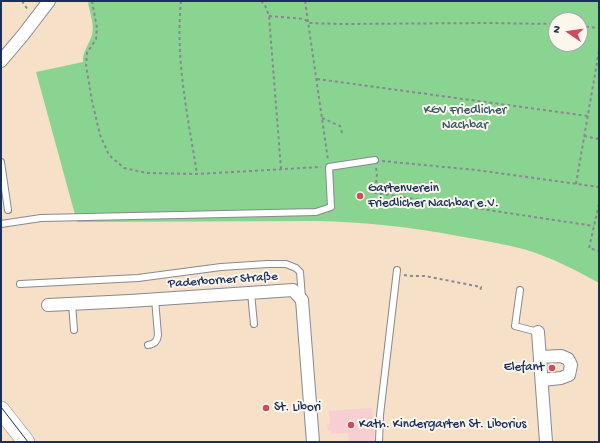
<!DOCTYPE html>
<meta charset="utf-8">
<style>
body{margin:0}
#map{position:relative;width:600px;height:443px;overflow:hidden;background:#f6e0c7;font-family:"Gochi Hand",sans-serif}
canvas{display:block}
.frame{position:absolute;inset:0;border:2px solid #1b2f5e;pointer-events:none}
.north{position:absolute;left:548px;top:12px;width:40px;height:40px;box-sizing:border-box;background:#fbf7ec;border:1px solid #a1a7b3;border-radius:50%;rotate:283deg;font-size:11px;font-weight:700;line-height:16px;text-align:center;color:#1b2f5e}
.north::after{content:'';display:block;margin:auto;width:14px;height:18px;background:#d1495b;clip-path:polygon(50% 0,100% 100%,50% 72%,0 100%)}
</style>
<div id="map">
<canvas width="600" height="443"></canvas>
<div class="frame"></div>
<div class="north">N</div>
</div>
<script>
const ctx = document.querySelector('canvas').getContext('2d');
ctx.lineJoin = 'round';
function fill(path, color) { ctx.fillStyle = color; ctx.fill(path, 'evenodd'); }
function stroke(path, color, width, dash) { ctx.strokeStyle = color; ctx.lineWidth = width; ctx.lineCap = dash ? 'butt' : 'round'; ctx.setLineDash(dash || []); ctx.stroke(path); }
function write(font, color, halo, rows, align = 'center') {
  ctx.font = font + ' "Gochi Hand",sans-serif'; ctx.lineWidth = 4; ctx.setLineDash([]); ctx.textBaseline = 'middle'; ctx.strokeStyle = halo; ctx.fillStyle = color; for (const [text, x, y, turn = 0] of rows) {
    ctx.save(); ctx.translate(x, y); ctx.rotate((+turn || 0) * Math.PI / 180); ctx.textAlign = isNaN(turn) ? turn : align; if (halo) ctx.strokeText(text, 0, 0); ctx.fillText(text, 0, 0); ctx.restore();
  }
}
fill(new Path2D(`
 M372,408l3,34h-26l-1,-9 -17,1v-4l-3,1 -1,-6 3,-1 -1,-13z`), '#f7cfd3');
fill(new Path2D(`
 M88,1h511v282c-23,-13 -47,-25 -72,-33 -23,-6 -46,-10 -69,-14 -47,-9 -94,-14 -142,-15l-239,1 -41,-150 47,-10c-1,-10 6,-17 9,-27 3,-11 -3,-23 -4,-34zM556,20h24v24h-24z`), '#89d490');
const lane = new Path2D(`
 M1,162l7,48
 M1,224l40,-6 275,-6 15,-5 -2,-40 46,-7
 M20,284l118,-6 83,-11 47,-3h18l10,4 4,4 2,26
 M520,290l-5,36 23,6
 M251,293l3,31
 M72,303l2,27
 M148,345c6,-1 9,-3 10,-10l-3,-36
 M379,442l1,-27 17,-145`);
const street = new Path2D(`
 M1,61l22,-26 26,-34
 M48,305l82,-4 163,-11 9,10 11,142
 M538,332l8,110
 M540,357l21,-1 7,3 3,6 -2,10 -8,3 -19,2`);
const secondary = new Path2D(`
 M1,410l25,32`);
stroke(lane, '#888892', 8);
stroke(street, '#888892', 14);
stroke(secondary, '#888892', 18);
stroke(new Path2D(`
 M22,1l6,9
 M92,1l5,27 -1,11 -9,14 -1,12 6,36 8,34 9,20 15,13 23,5 50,1 124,-7
 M181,1c-6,58 7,116 16,173
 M261,1l4,4 4,11 12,153
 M305,1l23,159
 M269,16l35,3 5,4 30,1 148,-1 69,1
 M580,26l19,2
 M317,79l271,37
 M322,118l18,8 2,7
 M584,136l15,3
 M382,161l94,9 123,17
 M376,168l1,6 -2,19 219,33
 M576,184l23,-133
 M599,204l-10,44 10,3
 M404,275l7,1h14l56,11 -1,5`), '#888892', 2, [3, 3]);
stroke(lane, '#fff', 6);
stroke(street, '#fff', 12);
stroke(secondary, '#fff', 17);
stroke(new Path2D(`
 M1,407l27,35`), '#1b2f5e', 1);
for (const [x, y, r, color] of [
 [360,196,4,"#d1495b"],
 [552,368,4,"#d1495b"],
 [266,408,4,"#d1495b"],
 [351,425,4,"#d1495b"]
]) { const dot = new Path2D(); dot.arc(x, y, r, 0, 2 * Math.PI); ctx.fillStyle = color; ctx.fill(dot); stroke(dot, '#fbf7ec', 1.5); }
write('13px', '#36586a', '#fbf7ec', [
 ["KGV Friedlicher",465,111],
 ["Nachbar",465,126]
]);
write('13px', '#1b2f5e', '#fbf7ec', [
 ["Gartenverein",368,189],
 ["Friedlicher Nachbar e.V.",368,204],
 ["Elefant",544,368,"right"],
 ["St. Libori",274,408],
 ["Kath. Kindergarten St. Liborius",359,425]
], 'left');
write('13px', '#1b2f5e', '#fbf7ec', [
 ["Paderborner Straße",223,281,-4]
]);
</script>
